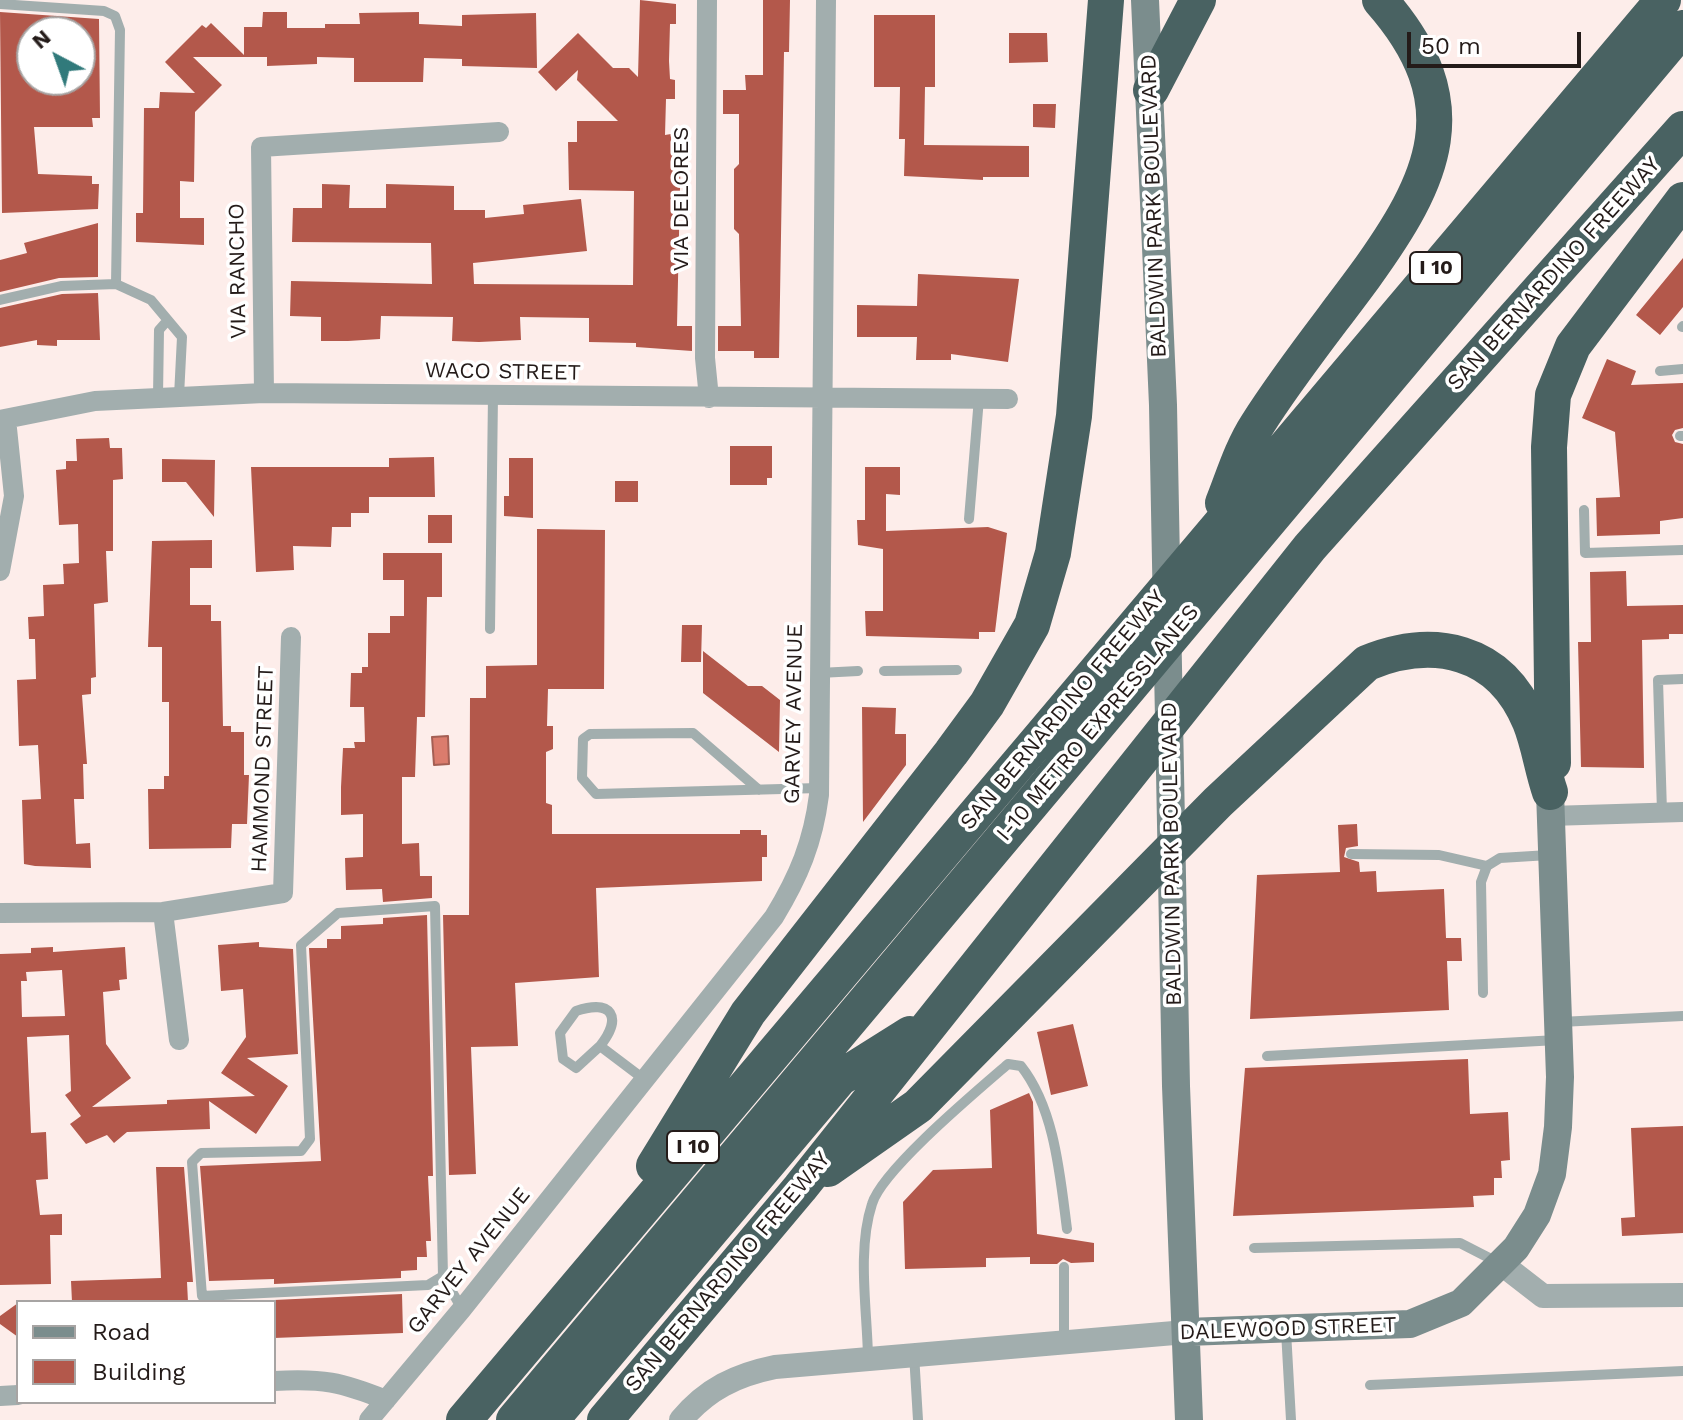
<!DOCTYPE html>
<style>
body{margin:0}
#map{position:relative;width:1683px;height:1420px;overflow:hidden;background:#fdedea;font-family:"Work Sans",sans-serif}
canvas{display:block}
.legend{position:absolute;left:16px;top:1300px;width:260px;height:104px;box-sizing:border-box;background:#fff;border:2px solid #a7a4a3;margin:0;padding:10px 14px;list-style:none;font-size:24px;color:#241b19}
.legend li{display:flex;align-items:center;gap:16px;height:40px}
.legend b{width:40px;border:2px solid #a7a4a3}
.north{position:absolute;left:16px;top:16px;width:80px;height:80px;box-sizing:border-box;background:#fff;border:2px solid #a7a4a3;border-radius:50%;rotate:319deg;font-size:22px;font-weight:700;line-height:32px;text-align:center;color:#241b19}
.north::after{content:'';display:block;margin:auto;width:28px;height:36px;background:#317a7b;clip-path:polygon(50% 0,100% 100%,50% 72%,0 100%)}
.scale{position:absolute;left:1407px;top:32px;width:174px;height:36px;box-sizing:border-box;border:4px solid #241b19;border-top:0;padding-left:10px;font-size:24px;line-height:28px;white-space:nowrap;color:#241b19;-webkit-text-stroke:6px #fff;paint-order:stroke}
</style>
<div id="map">
<canvas width="1683" height="1420"></canvas>
<ul class="legend">
<li><b style="height:10px;background:#7b8d8d"></b>Road</li>
<li><b style="height:22px;background:#b3584b"></b>Building</li>
</ul>
<div class="north">N</div>
<div class="scale">50 m</div>
</div>
<script>
const ctx = document.querySelector('canvas').getContext('2d');
ctx.lineJoin = 'round';
function fill(path, color) { ctx.fillStyle = color; ctx.fill(path, 'evenodd'); }
function stroke(path, color, width, dash) { ctx.strokeStyle = color; ctx.lineWidth = width; ctx.lineCap = dash ? 'butt' : 'round'; ctx.setLineDash(dash || []); ctx.stroke(path); }
function write(font, color, halo, rows, align = 'center') {
  ctx.font = font + ' "Work Sans",sans-serif'; ctx.lineWidth = 7; ctx.setLineDash([]); ctx.textBaseline = 'middle'; ctx.strokeStyle = halo; ctx.fillStyle = color; for (const [text, x, y, turn = 0] of rows) {
    ctx.save(); ctx.translate(x, y); ctx.rotate((+turn || 0) * Math.PI / 180); ctx.textAlign = isNaN(turn) ? turn : align; if (halo) ctx.strokeText(text, 0, 0); ctx.fillText(text, 0, 0); ctx.restore();
  }
}
const water = new Path2D(`
 M448,736l1,28 -15,1 -2,-28z`);
fill(water, '#db7c6d');
stroke(water, '#a45f54', 2);
fill(new Path2D(`
 M640,0l36,4v20h-6l-1,37 1,18 5,1v19h-9l-1,36 6,-1v8h10l-4,184h15v25l-56,-4v-4l-47,-1v-24l-69,-1 1,23 -42,2 -27,-1 1,-24 -72,-1 -1,23 -32,2h-27v-24l-31,-1 1,-35 141,3 -1,-41 -139,-1 1,-34h29v-24l28,1 -1,23h37v-24l68,2v24h31v8l39,-4 -1,-9 58,-6 6,52 -114,12 1,21 159,1 1,-94 -65,-1 -1,-48h9v-21h41l-41,-41 1,-10 -22,21 -18,-19 40,-39 35,35h16l9,9z
 M763,0h27l-1,52h-5l-5,306h-25v-7h-36v-25h23l-2,-92 -5,-5v-60l5,-5v-50h-16v-24h23l-1,-15h18z
 M0,12l99,7 1,99h-8l1,9h-59l4,47 54,2v8h7l-1,25 -96,4zM32,32h48v48h-48z
 M263,12h24v16h38v-4h35l-1,-11 60,-1v12l43,2v-11l74,-2 1,55 -75,-2v-7l-38,-1 -1,24h-69v-24l-37,-1v7l-50,2v-9h-74l29,28 -27,27 -1,70 -14,-1v37h24v27l-68,-3v-29h7l1,-105h15l1,-16 35,1 -30,-31 37,-37 4,3 5,-5 33,32v-28h18z
 M874,15h61v72h-10l-1,58 105,1v31h-46v3l-79,-4 1,-37h-6l1,-52h-26z
 M1009,33h38l1,29 -39,1z
 M1033,104h23l-1,24 -22,-1z
 M98,223v54l-39,1 -59,14v-32l27,-7 -3,-10z
 M1683,258v49l-23,28 -24,-20z
 M918,274l101,5 -11,83 -57,-8v6h-35l1,-23h-60v-32l60,1z
 M98,293l2,47h-43v6l-20,-1v-5l-37,7v-39l62,-14z
 M1607,359l29,12 -5,14 52,-2v45l-8,2 -3,5 3,7 8,2v74l-23,3v13l-63,2 -1,-38 24,-1 -5,-65 -33,-14z
 M109,438l1,10h12l1,31 -10,1v71h-7l2,51 -14,2 2,73 -5,1v16l-9,1 5,69h-4l1,35h-10l2,45 14,-1 1,25 -56,-2 -11,-2 -2,-64 19,-1 -3,-54 -19,1 -2,-66 19,-1 -1,-40h-6l-1,-22 16,-1 -1,-31 21,-1 -1,-20 16,-1 -1,-39 -19,1 -3,-55 10,-1v-8h11l-1,-22z
 M730,446h42v32h-5v7h-37z
 M434,457l1,40h-66v16h-18v14h-19l-1,20 -38,-1 1,24 -38,2 -5,-105h138v-9z
 M509,458h24v60l-29,-2v-20h5z
 M162,459l53,1 -1,57 -28,-35h-24z
 M865,467h35v28l-14,-1v37l102,-4 19,6 -12,99h-16v7l-113,-3 -1,-25h18v-62l-25,-4 -1,-25h8z
 M615,481h23v21h-23z
 M428,515h24v28h-24z
 M537,529l68,1 -1,159h-56l-1,37h6v23l-7,3v51l6,2v29h188v-4h21v5h6v22h-5v24l-166,7 3,89 -84,6 3,63 -47,1 5,127 -27,1 -6,-260h26l1,-217h16v-32l51,-1z
 M212,540v28h-22v37h21v16h10l2,105h8v6h13v43h5l-2,49h-15l-1,24 -82,1 -1,-60h16v-13h5v-74h-7v-55h-14l4,-106z
 M383,553h59v44h-15l-2,120h-8l-2,60h-13v67l17,-1 1,33h12v22l-49,4 -1,-13 -36,1 -1,-32 18,-1v-43l-22,1v-28l2,-39h12l-1,-6h11l-1,-35h-14l1,-34h11v-6h6v-34h22v-17h14v-36h-21z
 M1626,571l1,35 56,-1v29h-14v5l-27,1 2,128 -63,-1 -3,-125h13l-1,-70z
 M682,625h20l-1,37h-20z
 M703,651l45,35h14l18,14 -1,52 -76,-59z
 M862,707l34,1 -1,26h11v31l-43,57z
 M1357,824l1,22 -12,2 -2,9 15,5 1,10 16,-1 1,21 67,-3 2,49h15l1,23h-15l2,49 -199,9 7,-144 83,-3 -2,-47z
 M427,915l6,261h-5l3,65h-5l1,16h-10v13l-16,1v7l-127,6v-5l-65,2 -9,-115 121,-5 -12,-213h18v-9h14v-13l42,-2v-6z
 M259,942v5l34,2 5,105 -51,4 41,28 -32,48 -47,-33 1,28 -83,3 -13,11 -7,-8 -21,9 -16,-20 11,-8 -16,-21 6,-4 -2,-56 -42,2 4,96 15,-1 2,47 -12,1 4,35 22,-1v21h-12l1,49 -51,1v-331l31,-1v-5l22,-1v5l72,-5 2,32 -8,1 1,10 -17,2 3,52 25,34 -39,29 75,-3v-4l88,-4 -34,-23 25,-36 -3,-48 -22,2 -3,-46zM62,970l3,46 -43,1 -1,-36h6l-1,-9z
 M1073,1024l15,62 -37,9 -14,-63z
 M1468,1059l2,55 38,-2 2,48 -9,1 1,17h-8v17l-21,1 1,11 -241,9 12,-148z
 M1029,1093l4,9 4,132 57,9v19l-23,1 -8,-4 -6,5h-27v-7l-44,1v9l-81,2 -2,-67 30,-32 59,-2 -2,-58z
 M1683,1126v107l-61,3 -1,-18 14,-1 -4,-89z
 M156,1167h28l9,115h-6l1,20h-116l-1,-21 90,-3z
 M402,1294l1,39 -129,5v-38z
 M18,1303v34l-18,-13v-8z`), '#b3584b');
stroke(new Path2D(`
 M0,4l104,7 11,5 5,14 -4,254
 M0,300l61,-14 55,-2 35,16 31,37 -3,59
 M1682,327l1,-1
 M1660,371l23,-2
 M158,396l1,-66 8,-9
 M1680,436h3
 M1584,510l1,43 98,-3
 M969,519l10,-121
 M490,629l3,-234
 M884,671l73,-1
 M819,673l39,-2
 M759,790l-66,-57 -103,1 -7,5 -1,39 14,16 223,-6
 M1662,812l-4,-132 25,-1
 M1351,854l88,1 48,11
 M1483,993l-2,-111 6,-16 13,-8 49,-3
 M1560,1022l123,-6
 M600,1046c23,-29 12,-47 -24,-35l-16,22 3,26 13,9 24,-22 45,34
 M1267,1056l290,-16
 M1254,1248l206,-5 39,20
 M443,1276l-15,9 -226,11 -10,-134 9,-9 100,-2 9,-12 -9,-194 37,-32 97,-7 8,370 19,33
 M1286,1331l5,89
 M1064,1341v-74
 M914,1354l4,66
 M868,1356c-1,-47 -11,-106 4,-152 10,-34 106,-114 136,-140l13,2c34,43 39,110 46,163
 M1370,1385l313,-14`), '#a2aeae', 10);
stroke(new Path2D(`
 M707,0l-2,358 4,40
 M264,393l-3,-246 238,-15
 M0,420l95,-19 169,-8 744,6
 M0,571l14,-75 -8,-77
 M1550,816l133,-4
 M163,912l16,128
 M0,913l163,-1 120,-19 8,-256
 M274,1381c48,-3 67,1 112,19
 M0,1396l18,-1
 M369,1420l93,-111 312,-392c25,-41 39,-75 45,-122l7,-795`), '#a2aeae', 20);
stroke(new Path2D(`
 M1503,1265l40,31 140,-1
 M681,1420c26,-31 55,-45 94,-53l411,-35`), '#a2aeae', 24);
stroke(new Path2D(`
 M1145,0l18,405 13,681 13,334
 M1186,1332l224,-8 51,-21 55,-55 21,-33 15,-41 6,-47 2,-50 -10,-285`), '#7b8d8d', 28);
stroke(new Path2D(`
 M1151,90l47,-90
 M1223,503c10,-25 19,-55 34,-78 32,-51 71,-99 107,-148 71,-98 107,-174 16,-277
 M1553,763l-4,-316 4,-52 20,-49 110,-146
 M654,1166l94,-153 203,-260 36,-49 45,-79 21,-72 21,-137 32,-416
 M828,1169l90,-63 300,-304 149,-139c66,-27 133,-14 163,59 9,22 12,47 20,70
 M464,1420l1199,-1420
 M514,1420l1169,-1392
 M551,1420l289,-342 70,-44
 M605,1420l195,-232 510,-641 373,-418`), '#496262', 36);
for (const [x, y, w] of [
 [1436,268,52],
 [693,1147,52]
]) { const box = new Path2D(); box.roundRect(x - w / 2, y - 16, w, 32, 6); ctx.fillStyle = '#fff'; ctx.fill(box); stroke(box, '#241b19', 2); }
write('bold 20px', '#241b19', null, [
 ["I 10",1436,268],
 ["I 10",693,1147]
]);
write('22px', '#241b19', '#fff', [
 ["VIA DELORES",682,199,-90],
 ["BALDWIN PARK BOULEVARD",1154,206,-92],
 ["VIA RANCHO",238,271,-91],
 ["SAN BERNARDINO FREEWAY",1554,274,-48],
 ["WACO STREET",503,372,1],
 ["SAN BERNARDINO FREEWAY",1063,710,-50],
 ["GARVEY AVENUE",794,714,-89],
 ["I-10 METRO EXPRESSLANES",1098,723,-50],
 ["HAMMOND STREET",263,769,-88],
 ["BALDWIN PARK BOULEVARD",1172,854,-91],
 ["GARVEY AVENUE",469,1261,-51],
 ["SAN BERNARDINO FREEWAY",728,1272,-50],
 ["DALEWOOD STREET",1288,1329,-2]
]);
</script>
